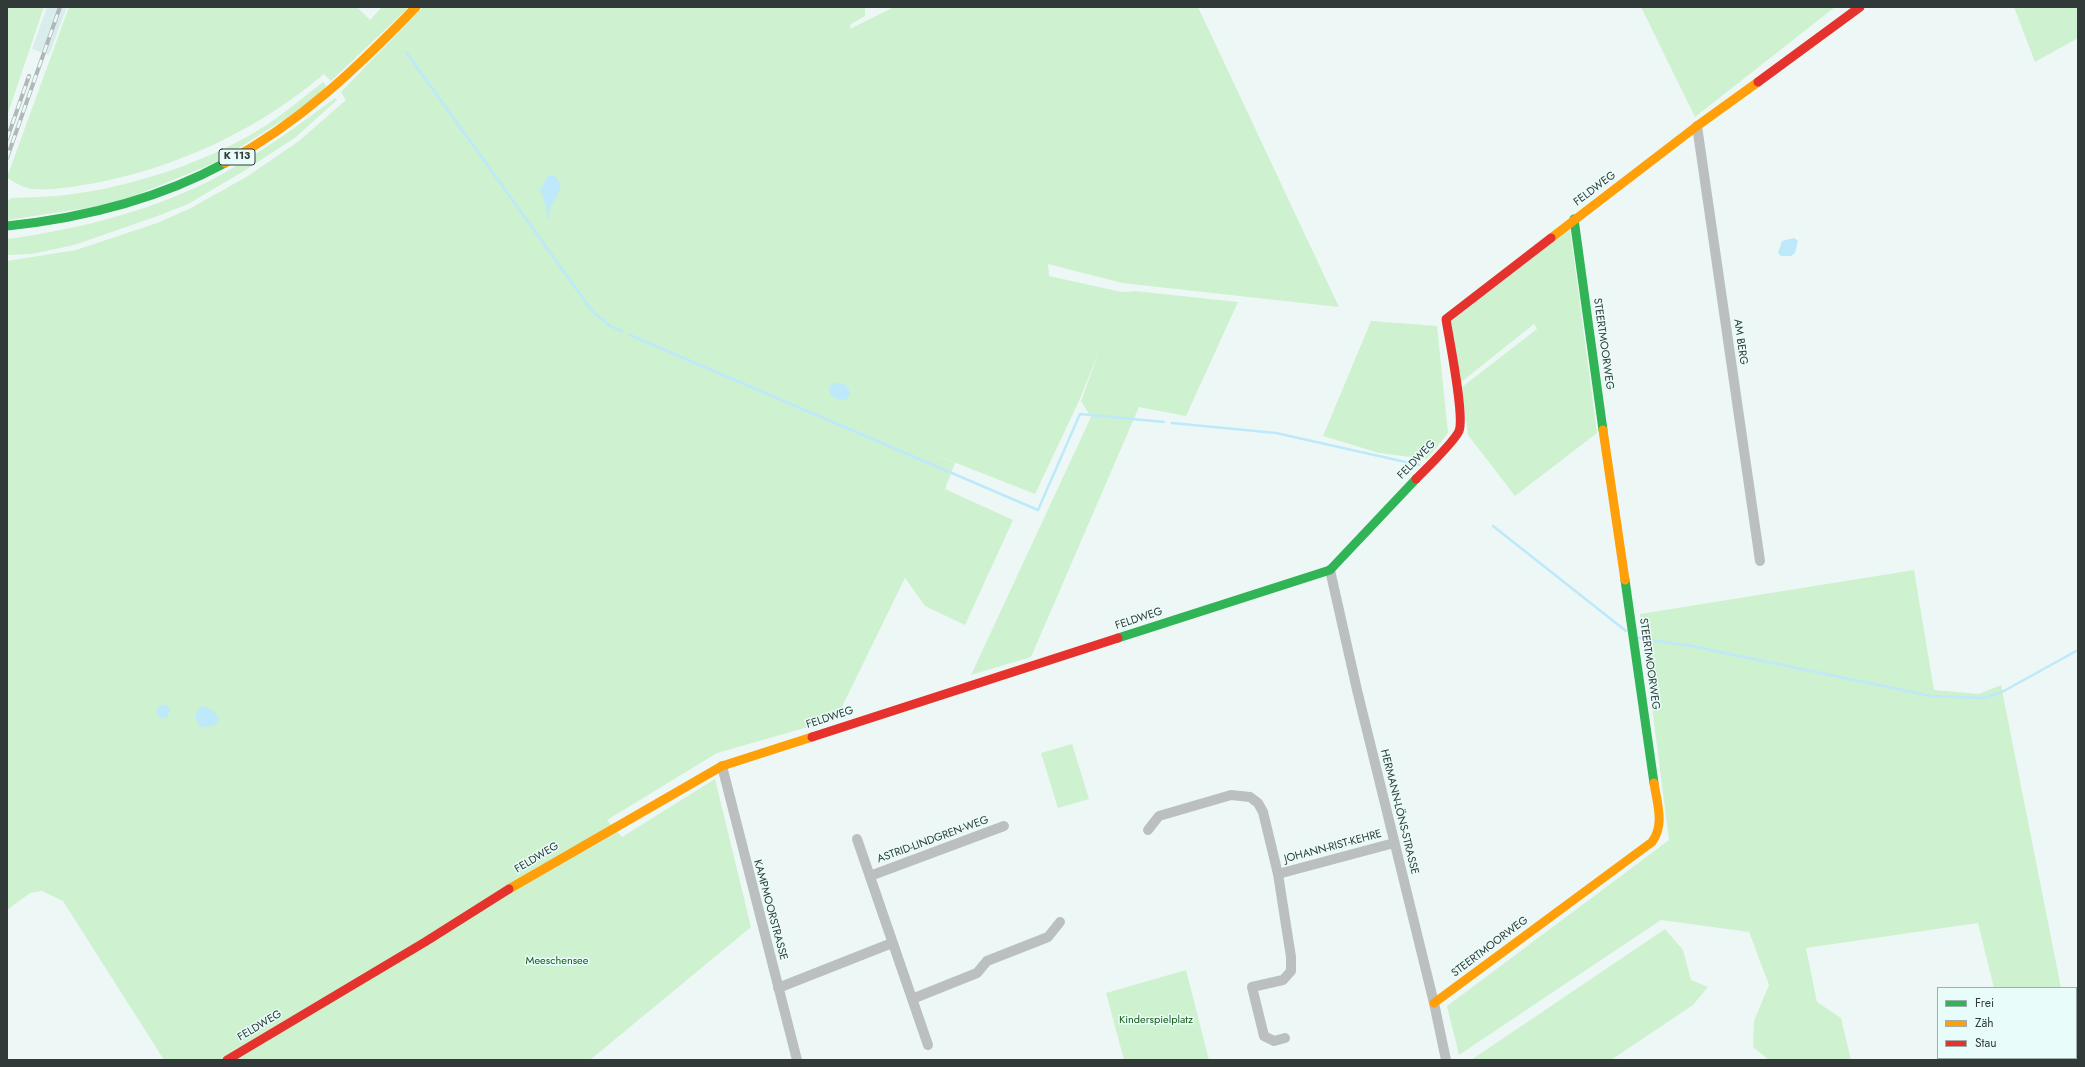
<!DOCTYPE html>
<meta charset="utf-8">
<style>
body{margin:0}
#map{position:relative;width:2085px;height:1067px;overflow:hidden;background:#edf8f6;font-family:Jost,sans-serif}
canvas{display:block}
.frame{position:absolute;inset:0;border:8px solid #323a39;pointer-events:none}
.legend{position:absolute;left:1937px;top:987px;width:140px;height:72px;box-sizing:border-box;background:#e8fdfa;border:1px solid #9fafad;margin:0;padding:5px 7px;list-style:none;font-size:12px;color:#323a39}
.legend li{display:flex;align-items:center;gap:8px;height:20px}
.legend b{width:20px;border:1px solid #9fafad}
</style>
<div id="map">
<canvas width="2085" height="1067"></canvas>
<div class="frame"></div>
<ul class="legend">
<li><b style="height:5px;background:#30b455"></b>Frei</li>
<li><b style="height:5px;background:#ff9f0a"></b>Zäh</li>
<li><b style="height:5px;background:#e5322d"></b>Stau</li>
</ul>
</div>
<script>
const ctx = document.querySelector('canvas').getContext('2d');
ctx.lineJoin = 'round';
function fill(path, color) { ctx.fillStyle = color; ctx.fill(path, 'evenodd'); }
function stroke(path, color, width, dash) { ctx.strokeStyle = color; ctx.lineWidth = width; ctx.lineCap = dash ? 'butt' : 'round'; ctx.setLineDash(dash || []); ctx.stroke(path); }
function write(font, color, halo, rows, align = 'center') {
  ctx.font = font + ' Jost,sans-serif'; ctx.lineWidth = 3; ctx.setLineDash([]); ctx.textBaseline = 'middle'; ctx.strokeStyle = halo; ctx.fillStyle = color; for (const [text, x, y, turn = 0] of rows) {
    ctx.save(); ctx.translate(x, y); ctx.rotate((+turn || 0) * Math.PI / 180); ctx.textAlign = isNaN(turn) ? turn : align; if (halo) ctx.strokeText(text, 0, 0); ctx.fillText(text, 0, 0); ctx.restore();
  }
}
fill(new Path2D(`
 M47,7h20l-18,48 -17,-6z`), '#d9eeec');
fill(new Path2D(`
 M7,7h37l-37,109z
 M69,7h288l13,13 12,-13h27l-78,74 -7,-7c-66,56 -144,92 -228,109 -21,3 -43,8 -64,6 -8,-1 -18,-7 -25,-11v-1z
 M423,7h442v9l-14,8 -1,5 44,-22h304l141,300 -217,-24 -74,-19 1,12 73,16 13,-1 103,11 -52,114 -47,-9 -108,250 -60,18 120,-258 -10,-16 19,-52 -21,52 -44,93 -112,-44 32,13 -10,26 68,31 -48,105 -40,-19 -20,-28 -69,141 -119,34 -110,67 15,17 93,-58 36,148 -161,133h-426l-101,-159 -21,-10 -12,2 -23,17v-649l69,-11 81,-27 34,-15 57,-32 51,-35 47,-41 -5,-8z
 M1641,7h194l-140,110z
 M2014,7h64v31l-43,24z
 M323,82l3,3 -1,4 -23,19 -85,54 -103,42 -107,16v-18l4,-4c18,-1 37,-1 55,-3 65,-8 147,-34 202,-71 19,-13 37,-28 55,-42z
 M335,98l2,2 -41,37 -52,34 -56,33 -33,13 -81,28 -42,9 -25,1v-16c70,-9 156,-31 217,-66 39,-22 75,-48 111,-75z
 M1570,229l27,204 -82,63 -47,-61 -6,-48 75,-58 -3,-5 -74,59 -10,-61z
 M1371,321l66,5 11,107 -21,26 -48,-6 -56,-17z
 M1914,570l20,120 45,4 22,-9 60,303h-67l-16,-65 -172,25 11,54 24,16 10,42h-82l-16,-13 1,-26 15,-36 -20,-53 -88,-12 -202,135 -12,-49 222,-166 -29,-226z
 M1072,744l17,55 -31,9 -17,-55z
 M1665,929l18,21 8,30 17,7 -15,18 -82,55h-140z
 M1186,970l23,90h-85l-18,-67z
 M2078,1008v52h-5l-1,-2h4v-48z`), '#cef1d0');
fill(new Path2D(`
 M554,175l7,9 -4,13 -6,8 -3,17 -2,-16 -6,-16 8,-14z
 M1794,238l4,3 -3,12 -4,3h-10l-3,-3 4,-12z
 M834,383c10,0 14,1 16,11l-4,6 -10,-1 -6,-5 -1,-7z
 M166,704l4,6 -2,6 -6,3 -6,-7 3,-6z
 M202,706c8,3 15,5 17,14l-6,6 -12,1c-7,-7 -7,-15 1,-21z`), '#bde9fb');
stroke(new Path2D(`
 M406,52l187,260 17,14 12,5
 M630,335l408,175 42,-96 84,8
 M1172,423l104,10 143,32
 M1493,526l133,105
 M1638,638l53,8 240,50 53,2 18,-6 76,-42`), '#bde9fb', 2.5);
stroke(new Path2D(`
 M1697,126l63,435
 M1330,570l27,120 77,313 12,57
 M722,766l75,294
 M1148,830l11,-14 72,-21 19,2 8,6 5,9 15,62 13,83v14l-8,9 -31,7 12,49 10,5 11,-3
 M857,839l71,206
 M1278,874l116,-31
 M870,876l134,-50
 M778,988l114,-45
 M912,999l65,-26 10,-12 61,-24 12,-15`), '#bbbfc0', 10);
stroke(new Path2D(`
 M1574,219l29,211
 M7,226c76,-8 150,-26 218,-63
 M1625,580l29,203
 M1118,638l212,-68 86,-91`), '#30b455', 9);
stroke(new Path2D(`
 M225,163c76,-41 132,-95 191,-156
 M1551,238l146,-112 61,-44
 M1603,430l22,150
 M509,889l213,-123 90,-29
 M1434,1003l218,-161c13,-17 5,-39 2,-59`), '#ff9f0a', 9);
stroke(new Path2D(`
 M1758,82l102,-75
 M1416,479c10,-10 38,-37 43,-48 6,-15 -10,-92 -13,-112l105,-81
 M812,737l306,-99
 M227,1060l198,-118 84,-53`), '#e5322d', 9);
const rail = new Path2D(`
 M7,139l22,-63
 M7,158l53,-151`);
stroke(rail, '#b2b7b7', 4);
stroke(rail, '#e8fdfa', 2.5, [8]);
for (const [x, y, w] of [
 [237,157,36]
]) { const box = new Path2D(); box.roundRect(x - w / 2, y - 8, w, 16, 3); ctx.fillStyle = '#e8fdfa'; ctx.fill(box); stroke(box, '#323a39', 1); }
write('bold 10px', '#323a39', null, [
 ["K 113",237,157]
]);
write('11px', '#323a39', '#e8fdfa', [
 ["FELDWEG",1595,189,-37],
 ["AM BERG",1740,342,82],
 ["STEERTMOORWEG",1603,344,82],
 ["FELDWEG",1417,460,-46],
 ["FELDWEG",1139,619,-18],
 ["STEERTMOORWEG",1649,664,82],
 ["FELDWEG",830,718,-18],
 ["HERMANN-LÖNS-STRASSE",1399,812,76],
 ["ASTRID-LINDGREN-WEG",933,840,-20],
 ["JOHANN-RIST-KEHRE",1333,847,-15],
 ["FELDWEG",537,858,-31],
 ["KAMPMOORSTRASSE",770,910,75],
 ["STEERTMOORWEG",1490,947,-37],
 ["FELDWEG",260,1026,-31]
]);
write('11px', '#135715', '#e8fdfa', [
 ["Meeschensee",557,961],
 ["Kinderspielplatz",1156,1020]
]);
</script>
